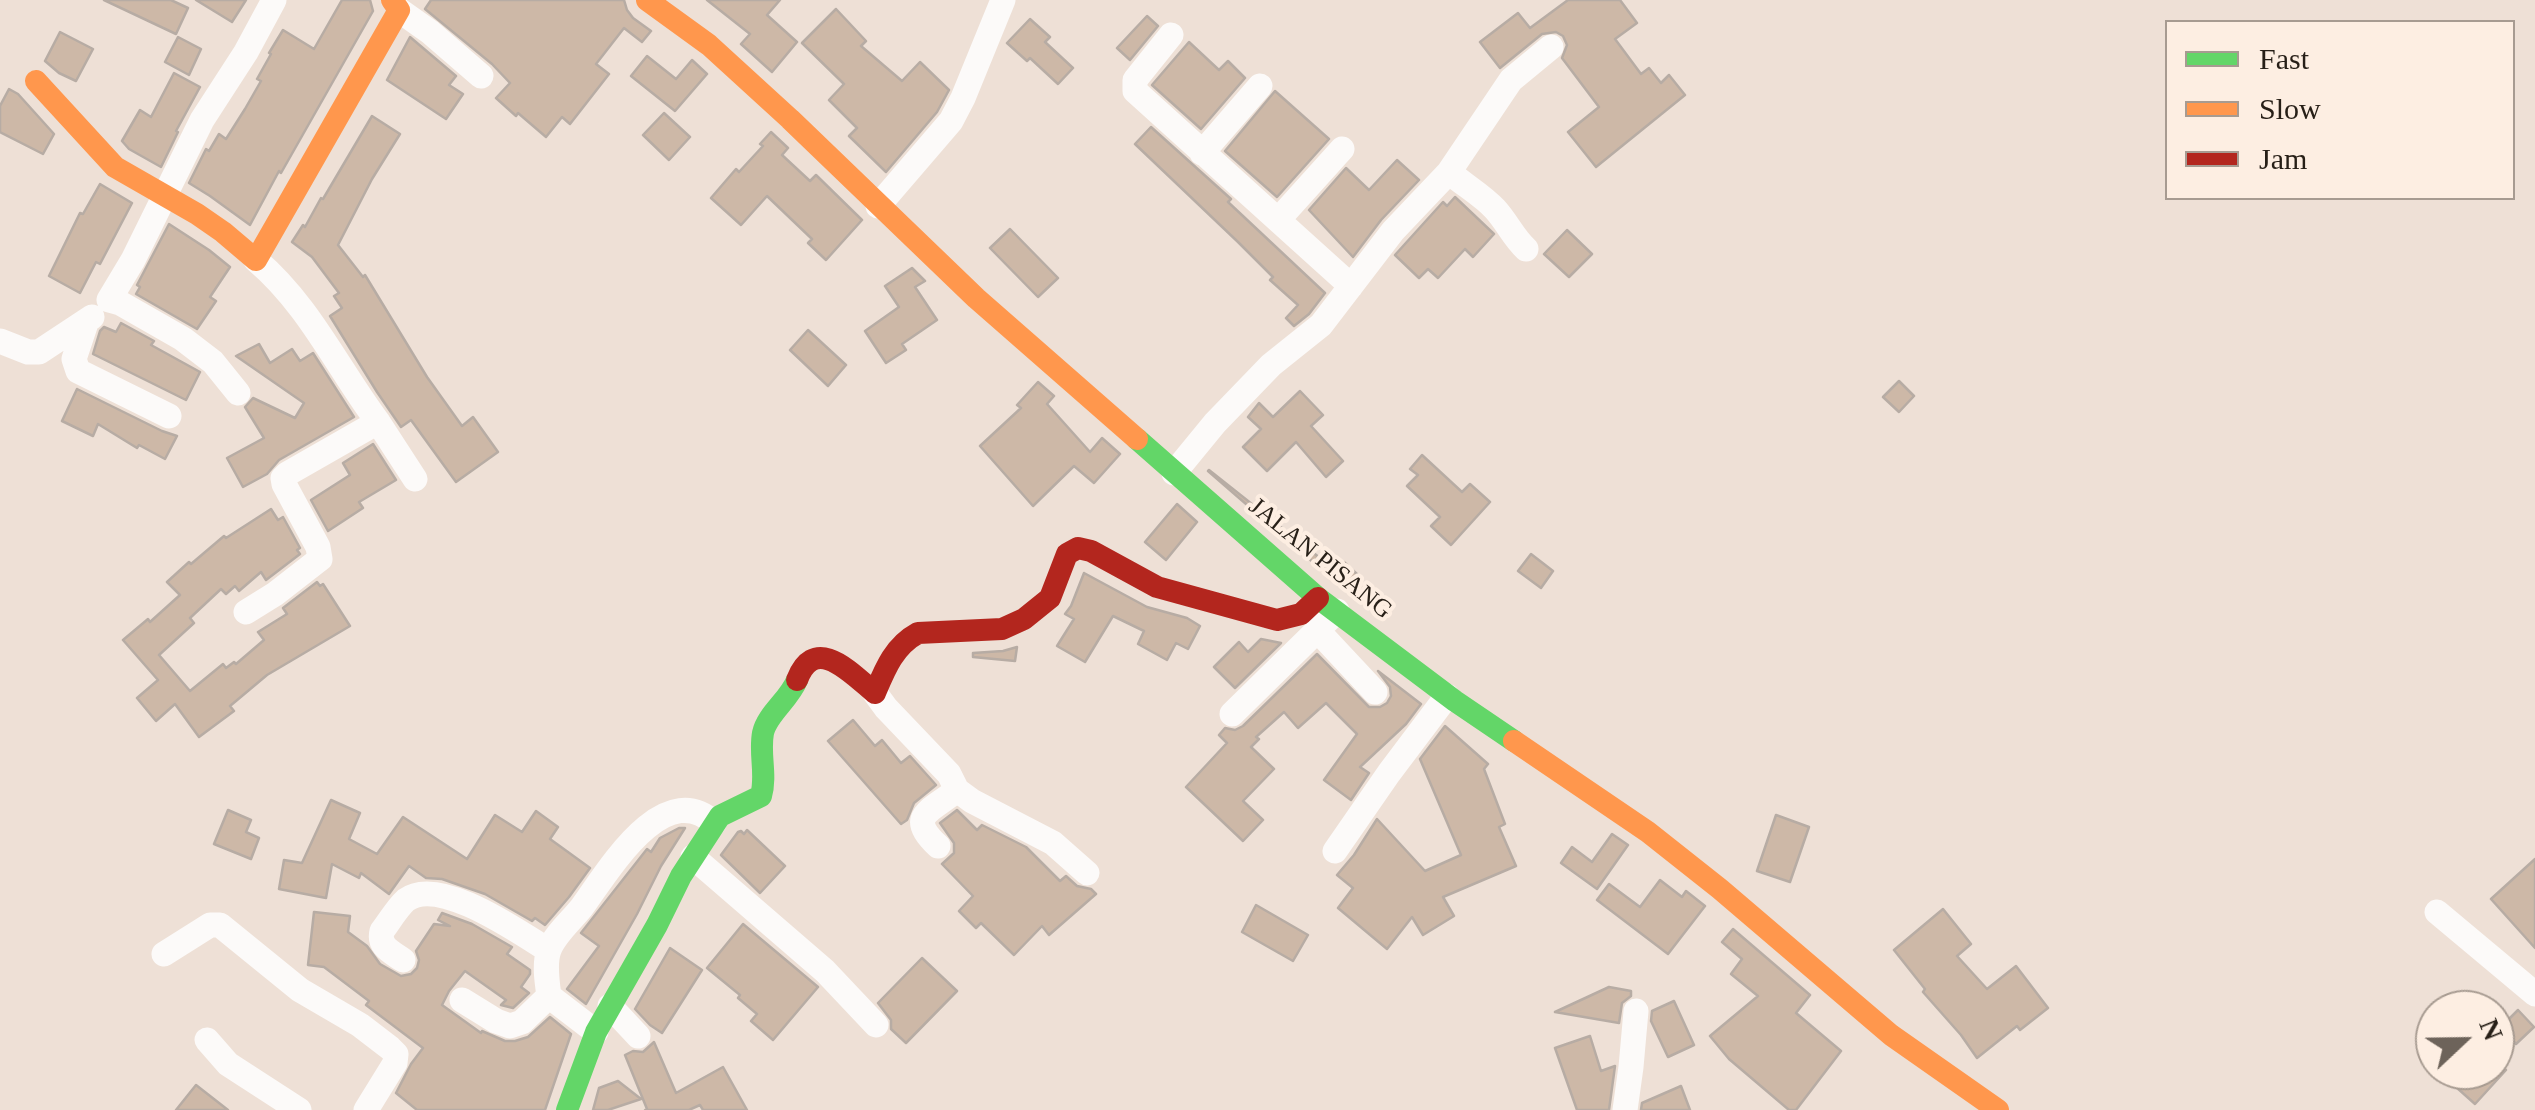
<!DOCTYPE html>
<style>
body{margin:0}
#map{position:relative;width:2535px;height:1110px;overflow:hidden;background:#eee0d6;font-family:"Times New Roman",serif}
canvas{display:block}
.legend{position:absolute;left:2165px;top:20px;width:350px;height:180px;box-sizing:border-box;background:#fdeee2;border:2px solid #a79b91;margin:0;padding:12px 18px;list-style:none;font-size:30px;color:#271f17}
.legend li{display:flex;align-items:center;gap:20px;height:50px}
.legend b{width:50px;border:2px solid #a79b91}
.north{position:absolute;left:2415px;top:990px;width:100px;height:100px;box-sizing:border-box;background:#fdeee2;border:2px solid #a79b91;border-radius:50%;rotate:68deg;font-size:28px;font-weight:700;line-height:40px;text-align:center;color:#271f17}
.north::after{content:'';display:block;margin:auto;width:35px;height:45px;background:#6d635a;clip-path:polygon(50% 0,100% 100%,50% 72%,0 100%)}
</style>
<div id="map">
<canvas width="2535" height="1110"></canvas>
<ul class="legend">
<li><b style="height:12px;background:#63d668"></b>Fast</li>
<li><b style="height:12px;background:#ff974d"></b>Slow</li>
<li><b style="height:12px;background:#b3261e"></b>Jam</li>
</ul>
<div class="north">N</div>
</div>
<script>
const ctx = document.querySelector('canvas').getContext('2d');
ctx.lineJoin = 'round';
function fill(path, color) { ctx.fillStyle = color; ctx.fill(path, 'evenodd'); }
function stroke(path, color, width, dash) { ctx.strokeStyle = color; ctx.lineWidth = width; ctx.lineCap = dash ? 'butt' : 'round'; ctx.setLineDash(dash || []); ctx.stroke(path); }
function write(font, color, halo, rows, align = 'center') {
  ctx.font = font + ' "Times New Roman",serif'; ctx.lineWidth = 8; ctx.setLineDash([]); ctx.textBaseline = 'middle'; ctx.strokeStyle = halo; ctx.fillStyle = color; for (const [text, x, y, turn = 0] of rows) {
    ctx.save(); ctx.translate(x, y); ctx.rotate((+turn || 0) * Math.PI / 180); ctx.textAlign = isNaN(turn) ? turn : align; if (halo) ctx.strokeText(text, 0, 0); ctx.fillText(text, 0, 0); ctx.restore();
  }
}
const building = new Path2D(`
 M104,0h67l17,8 -12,26z
 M196,0h50l-14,22z
 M342,0h28l3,11 -92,162 -2,-2 -29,54 -40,-29 -21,-13 17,-34 3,2 10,-17 7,5 19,-30 16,-28 -4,-2 14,-25 -2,-1 14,-23 31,19z
 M431,0h193l3,10 6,8 18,13 -9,11 -18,-14 -28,36 13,10 -39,50 -8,-7 -16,20 -28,-24 -2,3 -20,-18 14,-15 -18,-19 -67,-55z
 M707,0h73l-13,15 30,27 -25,30 -31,-28 9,-10z
 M1568,0h52l17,23 -22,16 26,35 8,-6 12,15 8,-8 16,20 -89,72 -28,-35 31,-25 -37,-49 5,-13 -4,-9 -7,-4 -14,2 -42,34 -20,-26 38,-29 12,15z
 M836,9l30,32 -5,5 41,35 18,-19 29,28 -12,22 -51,60 -37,-36 8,-8 -28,-28 15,-16 -42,-41z
 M1147,16l11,10 -28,34 -13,-12z
 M1030,19l20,18 -5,5 28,26 -15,16 -28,-26 -3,3 -20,-18z
 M60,32l33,17 -17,32 -17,-8 -14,-12z
 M178,37l23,12 -12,26 -24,-13z
 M410,37l46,39 -7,9 14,9 -17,25 -59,-39z
 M1189,42l30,28 9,-9 17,17 -44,51 -49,-44z
 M647,56l29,23 16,-19 15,14 -32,37 -44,-35z
 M174,73l26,14 -24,44 2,1 -17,35 -32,-18 -7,-8 18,-31 11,7z
 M9,89l9,5 36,40 -11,20 -43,-22v-26z
 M1275,91l54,48 -52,58 -52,-46z
 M664,113l26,24 -21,23 -26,-25z
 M372,116l28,18 -28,45 -34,66 25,32 2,-2 62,102 35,49 11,-9 25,35 -42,30 -45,-62 -10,7 -24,-35 -47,-76 12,-8 -8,-12 5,-3 -27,-36 -20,-15 11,-17 2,2 16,-29 2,1z
 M1151,127l80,72 -3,3 97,91 -16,21 -15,12 -8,-8 12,-13 -28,-25 3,-3 -35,-35 -103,-98z
 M771,132l17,16 -6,7 28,26 6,-6 46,45 -36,40 -18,-17 4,-4 -45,-43 -26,29 -30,-27 25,-29 3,3 24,-26 -3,-2z
 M1397,160l22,20 -38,40 -28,37 -44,-47 37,-42 23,22z
 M100,184l32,19 -32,61 -4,-2 -16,31 -31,-17 31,-63 3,1z
 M1455,197l39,37 -21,23 -8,-8 -27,29 -10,-9 -9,9 -24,-23 48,-53 4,4z
 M169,224l40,26 21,17 -20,30 6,4 -19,28 -61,-35 4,-7 -3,-2z
 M1010,229l48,49 -20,19 -48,-49z
 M1567,230l25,24 -23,23 -25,-23z
 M912,268l13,13 -10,6 22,33 -35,24 4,6 -20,13 -21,-32 34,-24 -14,-21z
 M121,323l33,18 -3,4 49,27 -14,28 -93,-46 7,-23 4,-4 12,5z
 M808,330l38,35 -18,21 -38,-36z
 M259,344l11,19 22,-14 8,12 13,-8 41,64 -75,43 -12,14 -24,13 -16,-29 37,-20 -19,-31 8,-9 42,20 9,-15 -68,-47z
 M1899,381l15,15 -15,16 -16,-15z
 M1038,382l16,14 -7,8 43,48 12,-14 18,16 -26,29 -20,-17 -41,40 -53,-60 41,-38 -4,-3z
 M77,389l85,42 15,5 -12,23 -26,-14 -2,3 -39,-24 -5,12 -31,-15z
 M1300,391l23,24 -12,11 32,35 -17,16 -30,-35 -29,29 -24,-24 18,-18 -13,-12 11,-14 14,14z
 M373,444l23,36 -37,22 4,6 -35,23 -17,-31 39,-25 -7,-12z
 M1422,455l40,37 8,-8 20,18 -39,43 -20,-19 9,-9 -33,-31 11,-11 -8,-6z
 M1209,470l116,92 12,8 7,-8 14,13 -13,15 -137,-119z
 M1177,504l20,18 -31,38 -21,-18z
 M271,509l7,11 5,-3 17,31 -3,2 3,4 -34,26 -5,-8 -22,19 -4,-5 -9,8 -5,-5 -31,29 4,5 -35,32 31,36 33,-27 3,4 8,-6 2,2 28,-24 -6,-8 29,-18 -4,-6 34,-26 3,4 3,-2 27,42 -83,49 -37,31 4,5 -35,26 -24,-33 -19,17 -19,-23 21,-18 -35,-40 25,-21 2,3 30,-27 -13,-13 22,-20 2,2 33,-28 2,2z
 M1531,554l22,17 -12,17 -23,-17z
 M1084,573l63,34 40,11 13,8 -12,23 -12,-6 -9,17 -29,-16 6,-13 -31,-15 -28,46 -28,-16 17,-27 -9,-5 6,-8z
 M1261,639l20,4 -46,45 -21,-21 25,-25 9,10z
 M1017,647l-2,14 -42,-4v-4l30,-2z
 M1317,654l52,53h11l7,-4 4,-7 -1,-9 -12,-16 43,33 -15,20 -46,43 9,6 -18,27 -27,-20 33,-46 -31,-31 -28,25 -14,-16 -28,25 3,2 -8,8 23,22 -31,32 20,19 -20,21 -57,-54 41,-44 -8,-8 6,-7 10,2 8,-4z
 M853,720l22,26 7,-6 19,23 9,-7 26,29 -22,18 -7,17 -6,4 -73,-83z
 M1445,726l43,38 -4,5 21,55 -6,3 17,39 -73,31 11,19 -31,19 -11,-18 -25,32 -49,-41 15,-20 -16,-13 17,-20 23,-36 48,52 36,-16 -41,-96z
 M331,800l29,13 -11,26 28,15 26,-37 64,42 28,-44 27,17 14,-21 22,16 -8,12 40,29 -21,29 -24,28 -10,-7 -3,3 -47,-27 -43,-15 -16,-1 -17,-12 -20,28 -28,-21 -2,5 -27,-14 -6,34 -47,-9 5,-29 18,3z
 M228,810l23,10 -5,12 13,6 -8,21 -37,-15z
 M957,810l20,20 5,-5 44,22 34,34 6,-5 11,10 14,3 5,5 -47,41 -7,-9 -28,29 -33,-32 -5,5 -17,-17 14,-15 -31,-32 12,-11v-10l-14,-20z
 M1776,815l33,12 -19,55 -33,-11z
 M679,828h6l-24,38 -24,48 -51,90 -19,-15 32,-43 -18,-13 66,-84 4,3 9,-14z
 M747,830l38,36 -25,27 -39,-38 17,-23 3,-1 3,3z
 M1612,834l16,11 -31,44 -36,-26 11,-16 20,15z
 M2535,859v89l-44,-49z
 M1660,880l22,17 4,-6 19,15 -37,48 -71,-54 12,-16 31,23z
 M1256,905l52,30 -15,26 -51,-29z
 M1943,909l28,35 -14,12 30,33 29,-23 32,42 -28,22 -3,-4 -40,32 -16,-23 -38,-43 2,-3 -31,-39z
 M314,912l36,4 -2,16 19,14 13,18 21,12 10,-2 6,-6 2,-8 -3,-9 18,-27 16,2 -12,-6 4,-7 30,11 40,23 -5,7 23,16v4l-9,13 8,6 -16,15 -12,-3 5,-5 -41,-29 -16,20 -7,14 39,28 1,-2 23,10h10l13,-4 22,-20 21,17 -26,76h-128l-21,-17 15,-29 12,-16 -57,-43 3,-4 -45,-34 -16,-2z
 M743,924l75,63 -45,53 -22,-19 6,-7 -19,-16 2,-3 -33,-27z
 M1733,929l77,66 -14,18 45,38 -45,59h-7l-60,-51 -19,-23 48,-40 -27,-22 11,-15 -20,-17z
 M670,948l32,22 -40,63 -12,-8 -15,-16z
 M922,958l35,33 -51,52 -15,-14v-9l-13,-17z
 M1609,987l22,4v5l-9,7 -3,20 -64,-11z
 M1674,1001l20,44 -26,12 -17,-36 1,-10z
 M2518,1010l16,17 -18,17 -16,-16z
 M1590,1036l11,35 14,-5 -6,44h-32l-22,-62z
 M654,1042l22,51 47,-26 24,43h-44l-3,-5 -11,5h-44l2,-1 -22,-54 8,-4 10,1z
 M2437,1070h69l-31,34z
 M618,1081l23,18 -33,11h-15l6,-22z
 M196,1085l32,25h-52z
 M1681,1086l9,24h-49l1,-7z`);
fill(building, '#cdb8a7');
stroke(building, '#b7aca4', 2.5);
stroke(new Path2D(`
 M399,10l31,22 51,44
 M1171,35l-36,45v11l216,195
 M1202,153l58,-67
 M1449,172c15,13 33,23 46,37 12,13 18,28 31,40
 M878,206l73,-85 12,-23 40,-98
 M1278,220l64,-71
 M86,323l-12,36 4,12 91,45
 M0,341l28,11h11l53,-35
 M238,393l-25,-31 -30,-23 -63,-36 -11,-3 24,-40 69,-140 44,-68 28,-52
 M378,422l37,57
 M1174,473l41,-50 56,-58 50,-40 72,-94 56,-59 62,-92 40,-33
 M246,612l29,-18 45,-35 -2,-12 -34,-63 -1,-6 4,-4 91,-52c-41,-55 -69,-117 -122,-162
 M1317,630l58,62
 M875,693l11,15 63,66 8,16 15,11 81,42 34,30
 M1232,714l105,-103
 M938,846c-33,-30 -7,-35 19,-56
 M1335,851l54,-78 58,-77
 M693,857l132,114 51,54
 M2437,912l98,82
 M164,954l46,-29h10l80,65 60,35 30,23 6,6 -1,9 -29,47
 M403,960c-11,-8 -25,-13 -21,-29 7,-9 15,-23 24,-31 33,-25 114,33 142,50
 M462,1000l34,21 14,5 12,-4 27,-26
 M610,1006l28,30
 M596,1032l-47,-36c-2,-14 -5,-33 0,-46 6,-16 23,-30 33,-43 25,-34 81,-131 132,-84
 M207,1040l21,24 71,46
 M1625,1110l6,-43 5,-56`), '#fcfaf9', 25);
stroke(new Path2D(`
 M1137,439l181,159 137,103 59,40
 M567,1110l29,-78 61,-107 24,-49 39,-60 41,-20c6,-21 -2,-42 2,-63 4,-19 26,-33 34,-53`), '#63d668', 22);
stroke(new Path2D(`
 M647,0l62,45 81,74 186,179 161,141
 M36,81l79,86 82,47 26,18 33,28 143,-250 -7,-10
 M1514,741l134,91 72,57 171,146 107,75`), '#ff974d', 22);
stroke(new Path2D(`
 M797,680c18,-47 54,-7 78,13 10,-24 19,-47 43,-60l84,-4 22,-10 26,-21 17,-44 11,-6 13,3 66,36 120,33 24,-6 17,-16`), '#b3261e', 22);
write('25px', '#271f17', '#fdeee2', [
 ["JALAN PISANG",1320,559,39]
]);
</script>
